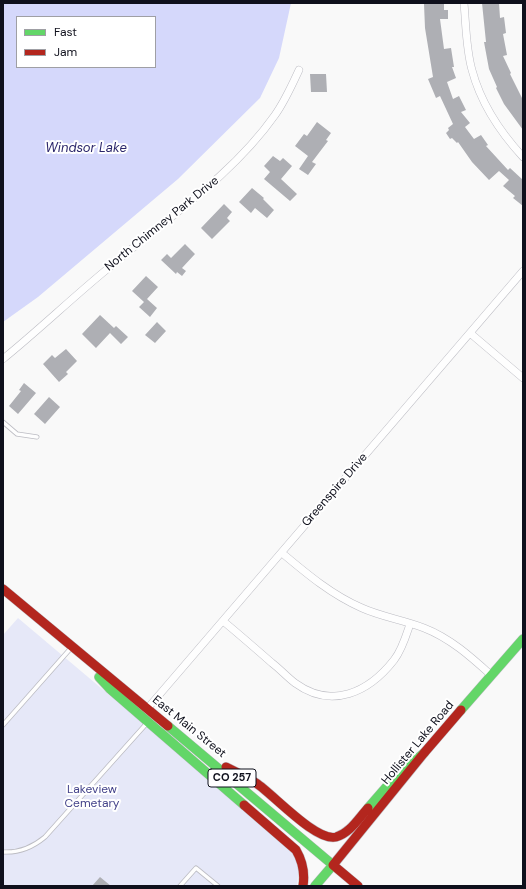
<!DOCTYPE html>
<style>
body{margin:0}
#map{position:relative;width:526px;height:889px;overflow:hidden;background:#f9f9f9;font-family:"DM Sans",sans-serif}
canvas{display:block}
.frame{position:absolute;inset:0;border:4px solid #0f101c;pointer-events:none}
.legend{position:absolute;left:16px;top:16px;width:140px;height:52px;box-sizing:border-box;background:#fff;border:1px solid #9f9fa4;margin:0;padding:5px 7px;list-style:none;font-size:12px;color:#0f101c}
.legend li{display:flex;align-items:center;gap:8px;height:20px}
.legend b{width:20px;border:1px solid #9f9fa4}
</style>
<div id="map">
<canvas width="526" height="889"></canvas>
<div class="frame"></div>
<ul class="legend">
<li><b style="height:5px;background:#63d668"></b>Fast</li>
<li><b style="height:5px;background:#b3261e"></b>Jam</li>
</ul>
</div>
<script>
const ctx = document.querySelector('canvas').getContext('2d');
ctx.lineJoin = 'round';
function fill(path, color) { ctx.fillStyle = color; ctx.fill(path, 'evenodd'); }
function stroke(path, color, width, dash) { ctx.strokeStyle = color; ctx.lineWidth = width; ctx.lineCap = dash ? 'butt' : 'round'; ctx.setLineDash(dash || []); ctx.stroke(path); }
function write(font, color, halo, rows, align = 'center') {
  ctx.font = font + ' "DM Sans",sans-serif'; ctx.lineWidth = 4; ctx.setLineDash([]); ctx.textBaseline = 'middle'; ctx.strokeStyle = halo; ctx.fillStyle = color; for (const [text, x, y, turn = 0] of rows) {
    ctx.save(); ctx.translate(x, y); ctx.rotate((+turn || 0) * Math.PI / 180); ctx.textAlign = isNaN(turn) ? turn : align; if (halo) ctx.strokeText(text, 0, 0); ctx.fillText(text, 0, 0); ctx.restore();
  }
}
fill(new Path2D(`
 M18,618l274,231 7,16 -2,21h-294v-251z`), '#e6e8f8');
fill(new Path2D(`
 M3,3h288l-12,55 -19,40 -82,81 -140,118 -35,25zM17,17h138v50h-138z`), '#d5d8fb');
fill(new Path2D(`
 M444,3v7h4v9h-8l4,30 7,-1 3,19h-2l4,11 -9,4 6,17 6,-3 7,14 -5,2 9,11 -5,4 9,12 7,-4 7,10 -2,1 22,24 2,-2 13,12v26l-10,-8 2,-2 -12,-10 6,-6 -10,-9 -10,9 -17,-18 -14,-20 -1,1 -5,-5 -2,1 -4,-6 3,-3 -1,-2 5,-4 -13,-28 -4,2 -8,-19 5,-2 -8,-49 -1,-24z
 M482,3h17l1,15 4,-1 2,16 -3,1 4,21 -4,1 8,17 -1,1 13,26v30l-19,-26 -8,-16 1,-1 -8,-18 -5,-27h2z
 M310,74h16l1,18h-16z
 M317,122l14,11 -5,7 2,1 -16,21 4,2 -8,11 -9,-6 9,-13 -13,-10 9,-12 3,2z
 M273,156l7,5 3,-3 9,8 -11,13 16,15 -7,7 -26,-22 6,-7 -6,-6z
 M252,188l12,10 -1,1 11,11 -7,8 -12,-10 -4,5 -12,-11z
 M224,204l8,8 -5,6 3,3 -18,18 -11,-11z
 M185,244l10,10 -13,14 4,3 -4,5 -5,-4 -1,2 -15,-14 6,-6 4,4z
 M146,276l12,11 -11,12 10,9 -7,9 -11,-10 5,-5 -12,-11z
 M100,315l14,13 2,-2 12,11 -7,7 -11,-11 -14,15 -14,-14z
 M157,322l9,9 -11,12 -10,-8z
 M66,349l11,12 -11,11 2,2 -9,8 -16,-18 9,-9 3,3z
 M24,383l12,10 -18,21 -9,-8 12,-15 -2,-1z
 M49,397l11,10 -15,17 -11,-10z
 M100,877l11,9h-19z`), '#aeafb4');
const lane = new Path2D(`
 M3,422l14,12 20,3
 M3,725l68,-77
 M3,852c16,1 30,-5 42,-15l102,-114
 M180,886l16,-18 22,18`);
const street = new Path2D(`
 M464,3c2,22 2,46 8,67 9,34 28,62 51,87
 M470,333l53,45
 M3,359c37,-30 71,-63 108,-93 56,-48 121,-90 164,-151 10,-14 17,-30 24,-45
 M282,553c25,21 50,42 80,55 20,9 42,12 62,20 26,10 47,29 67,47
 M223,621c17,14 33,28 49,42 8,6 15,14 23,20 37,27 74,9 99,-23 8,-10 12,-24 16,-36
 M147,709l376,-438`);
const fast = new Path2D(`
 M99,677l11,12 134,116
 M461,710l62,-71
 M168,726l165,139 -18,21
 M368,808l27,-31 29,-24`);
const jam = new Path2D(`
 M3,589l165,137
 M226,767c10,5 21,10 30,16 17,11 60,59 80,54 14,-4 22,-18 32,-29
 M244,805l52,45c7,12 9,23 7,36
 M358,886l-25,-21 91,-112 37,-43`);
stroke(lane, '#bcbcc3', 5);
stroke(street, '#bcbcc3', 8);
stroke(fast, '#bcbcc3', 10);
stroke(jam, '#bcbcc3', 10);
stroke(lane, '#fefefe', 3.5);
stroke(street, '#fefefe', 7);
stroke(fast, '#63d668', 9);
stroke(jam, '#b3261e', 9);
for (const [x, y, w] of [
 [232,778,48]
]) { const box = new Path2D(); box.roundRect(x - w / 2, y - 9, w, 18, 3); ctx.fillStyle = '#fff'; ctx.fill(box); stroke(box, '#0f101c', 1); }
write('bold 11px', '#0f101c', null, [
 ["CO 257",232,778]
]);
write('12px', '#0f101c', '#fff', [
 ["North Chimney Park Drive",162,224,-39],
 ["Greenspire Drive",335,490,-49],
 ["East Main Street",189,727,39],
 ["Hollister Lake Road",418,743,-50]
]);
write('12px', '#45448b', '#fff', [
 ["Lakeview",92,790],
 ["Cemetary",92,804]
]);
write('italic 13px', '#2b266b', '#fff', [
 ["Windsor Lake",86,149]
]);
</script>
